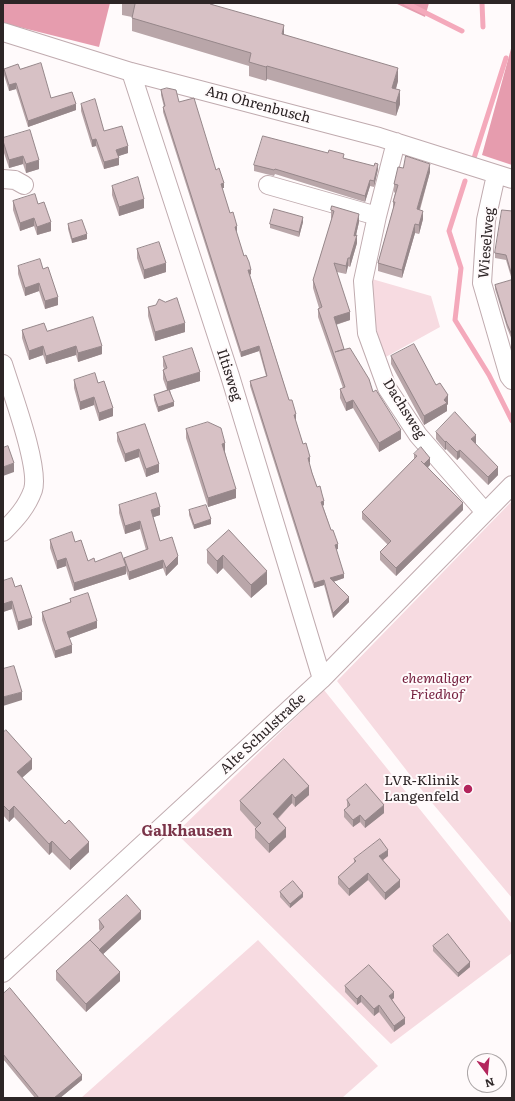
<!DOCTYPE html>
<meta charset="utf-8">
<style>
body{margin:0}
#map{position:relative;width:515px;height:1101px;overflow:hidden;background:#fffafb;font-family:Literata,serif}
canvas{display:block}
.frame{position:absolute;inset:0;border:4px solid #2d2526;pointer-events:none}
.north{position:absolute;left:467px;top:1053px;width:40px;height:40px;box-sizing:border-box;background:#fffafb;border:1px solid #aba5a6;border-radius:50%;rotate:164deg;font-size:11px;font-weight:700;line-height:16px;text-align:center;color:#2d2526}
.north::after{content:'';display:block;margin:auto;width:14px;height:18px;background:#b3255c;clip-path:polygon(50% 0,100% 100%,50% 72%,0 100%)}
</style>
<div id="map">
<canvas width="515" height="1101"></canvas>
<div class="frame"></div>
<div class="north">N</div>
</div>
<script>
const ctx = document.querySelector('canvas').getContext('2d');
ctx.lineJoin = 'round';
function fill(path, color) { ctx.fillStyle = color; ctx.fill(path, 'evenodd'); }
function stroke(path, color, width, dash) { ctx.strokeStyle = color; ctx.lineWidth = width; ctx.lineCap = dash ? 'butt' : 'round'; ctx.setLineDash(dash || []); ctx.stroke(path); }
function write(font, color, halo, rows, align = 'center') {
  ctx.font = font + ' Literata,serif'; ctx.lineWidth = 4; ctx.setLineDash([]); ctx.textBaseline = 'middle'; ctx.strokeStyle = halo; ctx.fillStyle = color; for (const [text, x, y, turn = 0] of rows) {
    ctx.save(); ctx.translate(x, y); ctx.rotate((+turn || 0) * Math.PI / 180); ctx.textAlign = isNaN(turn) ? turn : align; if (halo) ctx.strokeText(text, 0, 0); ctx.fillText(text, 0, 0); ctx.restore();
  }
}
fill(new Path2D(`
 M372,279l59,17 9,31 -56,31 -11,-41z
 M512,501v397l-84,-100 -91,-117z
 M324,690l188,234v29l-121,91 -215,-211z
 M258,940l120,126 -36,32h-261z`), '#f7dbe1');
fill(new Path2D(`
 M3,3h107l-11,44 -96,-24z
 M395,3h34l-4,14z
 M512,45v120l-30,-10z`), '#e69cae');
stroke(new Path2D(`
 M406,3l56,28
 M482,3l1,24
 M474,158l32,-100
 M465,181l-16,50 12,37 -6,52 34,55 23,46`), '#f4a9bb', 5);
const minor = new Path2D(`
 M3,32l128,40 248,65 133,42
 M131,72l99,304 92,303
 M396,142l-19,74 -14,65 4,52 20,55 31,47 67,77
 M496,175l-10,45 -4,63 27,93 3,4
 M3,179l12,1 9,5
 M268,185l109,31
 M3,364c8,26 37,103 30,126 -6,17 -17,29 -30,42
 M3,973l319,-294 190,-194`);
stroke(minor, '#c0abaf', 20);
stroke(minor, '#fff', 18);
fill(new Path2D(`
 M122,3h92l-1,2 185,76 -2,8 4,15 -4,12 -129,-37 -1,2 -17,-5v-10l-117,-35v-14l-10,-2z
 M4,69h16l31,29 25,12 -48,17 -12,-38 -7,2 -5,-16z
 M161,90l18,12 37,68 8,18h-2l8,25 7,18h-1l8,25 7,18 -1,1 39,125 7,19h-1l8,25 7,18 -1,1 8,24 7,18 -1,1 8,24 7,19h-2l8,29 -11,4 16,20 -16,16 -9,-33 -10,3 -64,-202v-5l16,-5 -7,-25 -18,6 -78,-245v-5h1l-3,-12z
 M81,104l23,27 24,22 -10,3 1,9 -15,4 -8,-23 -4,1 -11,-36z
 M3,138l36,31 -13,4 -3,-9 -14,4 -6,-18z
 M328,153l50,16 -4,18 -4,-1 -5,16 -90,-28 -1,2 -20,-5v-6z
 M403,168l27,4 -10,38 3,9 -4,15 -4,-1 -13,45 -24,-7v-8l15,-54v-7l2,-9 -1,-1v-8z
 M112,186l32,22 -25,8 -7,-21z
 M13,201l25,3 13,27 -14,4 -3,-9 -14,5 -7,-21z
 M332,206l27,16 -3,13 1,8 -7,24 -2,-1 -2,8 -9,-2 13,48 -14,5 8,25 29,42 28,47 -22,13 -26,-44 -7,3 -6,-13v-9l3,-1 -25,-71v-8l1,-1 -6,-20v-8l19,-61 -1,-1v-8z
 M512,210v130l-5,-12 -12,-39v-4l17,-5 -6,-20 -11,-2v-5z
 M303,222l-4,15 -29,-9v-4z
 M68,224l19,15 -15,4 -4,-14z
 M137,249l29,23 -22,7 -7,-21z
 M18,266l25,3 15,36 -13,4 -6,-18 -14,5 -7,-22z
 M148,307l37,25 -30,9 -7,-25z
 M22,330l25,1 55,23 -24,8 -2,-7 -30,9 -3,-9 -14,5 -7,-22z
 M391,356l45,29 12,19 -1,1v6l-23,14 -33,-61z
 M163,357l37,24 -30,9 4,16 -16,6 -4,-12v-5l13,-5 -4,-11v-9l1,-1 -1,-3z
 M74,380l24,3 15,33 -14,5 -5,-16 -14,5 -6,-22z
 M145,424l14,48 -13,5 -7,-20 -14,5 -8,-21v-8z
 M186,429l39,23 11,46 -28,9 -22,-69z
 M436,432l40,11h-1l23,32 -10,10 -28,-28 -3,3 -11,-11 -1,1 -9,-11z
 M414,454l16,11 -2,2 35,43 -67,66 -16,-16v-8l8,-7 -26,-26v-7l52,-53z
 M119,505l41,10 -7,2 7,24 18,23 -12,12 -3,-8 -34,12 -3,-9v3l-52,17 -8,-25 -9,3 -7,-21v-8l25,2 13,19 7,1 29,-1v-3l22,-8 -6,-21 -15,5 -6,-21z
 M189,510l22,14 -17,5 -5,-14z
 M229,530l38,54 -16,14 -28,-30 -6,6 -10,-11v-13z
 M3,581l29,44 -14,5 -6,-21 -9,3z
 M70,599l27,29 -28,10 3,15 -17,5 -13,-38v-8l28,-10z
 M3,733l29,36 -10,9 67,74 -19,18 -18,-18 -3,3 -35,-38 -5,5 -6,-7z
 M284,759l25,36 -14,12 -3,-4 -14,16 8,18 -17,16 -14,-15v-9l1,-1 -16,-18v-9z
 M347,800l37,13 -19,15 -5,-6 -7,5 -9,-10v-7l3,-2z
 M388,856l-5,4 17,27 -15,13 -17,-20 -19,16 -11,-12v-7l16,-14v-4z
 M280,892l23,5 -13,11 -10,-11z
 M141,919l-38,35 17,27 -34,31 -30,-32v-9l44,-40 -1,-2v-9z
 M433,946l37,21 -12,10 -25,-26z
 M345,986l49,12 -2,1 13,25 -11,8 -15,-20 -5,4 -13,-14 -4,3 -12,-13z
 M3,994l79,86 -22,18h-25l-32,-39z`), '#b9a6a9');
fill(new Path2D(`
 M284,25v14l-2,-5z
 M267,66v13l-1,2v-14z
 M398,68v13l-6,21v-14z
 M16,83v6l-7,2v-6z
 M400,90v14l-4,12v-13z
 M76,104v6l-48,17v-6z
 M96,139v7l-4,1v-7z
 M128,146v7l-12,4v-7z
 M23,156v8l-14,4v-8z
 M119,158v7l-15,4v-7z
 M39,160v9l-13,4v-9z
 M378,164v5l-4,18v-6z
 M430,164v8l-13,46v-9z
 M370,180v6l-5,16v-6z
 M224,183v5h-3v-4z
 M144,199v9l-25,8v-9z
 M423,211v8l-4,15v-9z
 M359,214v8l-5,22v-8z
 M303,217v5l-4,15v-5z
 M34,218v8l-14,5v-8z
 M51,222v9l-14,4v-8z
 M415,224v9l-13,45v-8z
 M237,226v5l-2,1v-5z
 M87,234v5l-15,4v-4z
 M357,235v8l-7,24v-9z
 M348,258v8l-2,8v-8z
 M166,263v9l-22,7v-9z
 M248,270h3v4l-3,1z
 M39,283v8l-14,5v-8z
 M58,297v8l-13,4v-8z
 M350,312v8l-16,5v-8z
 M185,323v9l-30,9v-9z
 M43,346v9l-14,5v-9z
 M76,346v9l-30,9v-8z
 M102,346v8l-24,8v-9z
 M259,346v5l-18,6v-5z
 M200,372v9l-33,10v-9z
 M448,395v9l-1,1v6l-23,14v-9z
 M94,397v8l-14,5v-8z
 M353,400v8l-7,3v-8z
 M174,402v4l-16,6v-5z
 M113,408v8l-14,5v-8z
 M296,414v5l-2,1v-5z
 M401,430v9l-22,13v-9z
 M476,435v8l-5,4v-8z
 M446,441v8l-1,1v-8z
 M225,443v9l-3,1v-9z
 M139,449v8l-14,5v-8z
 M460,450v7l-3,3v-8z
 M310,457v5l-2,1v-5z
 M430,458v7l-6,6v-7z
 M14,463v9l-11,4v-9z
 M159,464v8l-13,5v-8z
 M498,467v8l-10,10v-8z
 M236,489v9l-28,9v-9z
 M324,501v4l-3,1v-4z
 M463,503v7l-67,66v-8z
 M160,507v8l-9,3v-8z
 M211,519v5l-17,5v-4z
 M140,521v8l-15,5v-8z
 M338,544v5l-3,1v-5z
 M223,555v13l-6,6v-13z
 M178,556v8l-12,12v-8z
 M66,558v8l-9,3v-8z
 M163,560v8l-34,12v-8z
 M126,566v8l-52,17v-8z
 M267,571v13l-16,14v-13z
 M344,574v4l-14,5v-5z
 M324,580v5l-10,3v-5z
 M349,597v5l-16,16v-5z
 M12,601v8l-9,3v-8z
 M32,618v7l-14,5v-8z
 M97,621v7l-30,11v-7z
 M72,645v8l-17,5v-7z
 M22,692v8l-19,6v-9z
 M32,759v10l-15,13v-10z
 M309,786v9l-14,12v-9z
 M292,794v9l-19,20v-9z
 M384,805v8l-19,15v-7z
 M14,806v11l-5,5v-11z
 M360,815v7l-7,5v-7z
 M286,828v9l-17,16v-9z
 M52,841v11l-3,3v-11z
 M89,842v10l-19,18v-10z
 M388,850v6l-9,7v-7z
 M368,873v7l-19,16v-7z
 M400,880v7l-15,13v-7z
 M303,893v4l-13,11v-4z
 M141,911v8l-42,39v-8z
 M470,962v5l-12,10v-4z
 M120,972v9l-34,31v-8z
 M394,992v6l-5,4v-6z
 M361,995v7l-4,3v-6z
 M379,1005v7l-5,4v-7z
 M405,1018v6l-11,8v-6z
 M82,1075v5l-22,18h-6z`), '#96878a');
const building = new Path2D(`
 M130,3h80v1l74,21 -2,9 116,34 -6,20 8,2 -4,13 -129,-37 -1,1 -17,-5 2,-9 -119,-35 3,-14z
 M41,63l10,35 21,-6 4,12 -48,17 -12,-38 -7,2 -5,-16 14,-5 2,5z
 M167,88l9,2 3,12 15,-4 22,72 3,-2 5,15 -3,1 9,29 3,-1 4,14 -2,1 9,29 2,-1 3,7 2,8h-3l41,130h3l4,14 -2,1 9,29 3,-1 4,14 -2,1 4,15 5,14 3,-1 2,8 2,7 -3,1 10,28h2l5,14 -3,1 9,29 -14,4 19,19 -16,16 -9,-33 -10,3 -64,-202 17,-5 -8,-30 -18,6 -78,-245 2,-1 -4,-16z
 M95,99l9,32 18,-5 6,20 -12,4 3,8 -15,4 -8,-23 -4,1 -11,-36z
 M30,130l9,30 -13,4 -3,-8 -14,4 -6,-19v-3z
 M263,136l65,17 1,-3 15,4 -1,4 31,8 1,-3 3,1 -4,17 -4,-1 -5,16 -90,-27 -1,1 -20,-5z
 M406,156l24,8 -13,45 6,2 -4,14 -4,-1 -13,46 -24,-7 17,-61h-2l5,-17 -4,-1 4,-17 5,1z
 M138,177l6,22 -25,8 -7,-21z
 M35,194l3,10 6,-2 7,20 -14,5 -3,-9 -14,5 -7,-22z
 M332,206l27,8 -5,22 3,-1 -7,23h-2l-2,8 -12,-3 16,49 -16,5 10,32 -9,3 15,-4 19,31 4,13 3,-2 25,40 -22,13 -26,-43 -7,3 -6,-14 5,-2 -27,-78 4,-2 -9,-27 21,-69 -3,-1z
 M274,209l29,8 -4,15 -29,-8z
 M502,210l10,1v-1v66l-6,-21 -11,-2z
 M82,220l5,14 -15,5 -4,-15z
 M159,242l7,21 -22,7 -7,-21z
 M40,259l3,10 5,-2 10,30 -13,4 -6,-18 -14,5 -7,-22z
 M512,280v55l-5,-11 -12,-39z
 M177,298l8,25 -30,9 -7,-25 8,-2 3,-6 6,3z
 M93,317l9,29 -24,7 -2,-7 -30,10 -3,-10 -14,5 -7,-21 22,-7 3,8z
 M414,344l22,41 4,-2 8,12 -4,5 3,3 -23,13 -33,-60z
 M192,348l8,24 -33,10 -4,-12 4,-2 -4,-11z
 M95,373l3,10 6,-2 9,27 -14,5 -5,-16 -14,5 -6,-22z
 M169,390l5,12 -16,5 -4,-12z
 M455,412l21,23 -5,4 27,28 -10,10 -28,-27 -3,2 -11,-11 -1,1 -9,-10z
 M208,422l13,6 4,15 -3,1 14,45 -28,9 -22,-69z
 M145,424l14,40 -13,5 -7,-20 -14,5 -8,-21z
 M8,446l6,17 -11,4v-19z
 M421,447l9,11 -6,6 -3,-3 42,42 -67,65 -16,-16 11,-11 -29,-29 55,-56 -3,-2z
 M156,493l4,14 -9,3 9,31 12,-4 6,19 -12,12 -3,-8 -34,12 -5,-14 24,-9 -8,-28 -15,5 -6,-21z
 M206,505l5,14 -17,6 -5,-15z
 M229,530l38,41 -16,14 -28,-30 -6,6 -10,-11z
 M72,532l3,10 6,-2 7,21 6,-3 1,4 26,-10 5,14 -52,17 -8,-25 -9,3 -7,-21z
 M12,578l3,9 6,-2 11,33 -14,4 -6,-21 -9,3v-23z
 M88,593l9,28 -30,11 5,13 -17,6 -13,-39 29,-10 -1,-3z
 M14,666l8,26 -19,5v-28z
 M6,730l26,29 -15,13 48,52 4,-4 20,22 -19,18 -18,-19 -3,3 -35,-38 -5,5 -6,-6v-72z
 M284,759l25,27 -14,12 -3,-4 -19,20 13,14 -17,16 -14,-15 6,-6 -21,-22z
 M366,784l18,21 -19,16 -5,-6 -7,5 -9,-10 6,-5 -3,-5z
 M380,839l8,11 -9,6 21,24 -15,13 -17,-20 -19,16 -11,-12 18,-16 -2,-2z
 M293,881l10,12 -13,11 -10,-12z
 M127,895l14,16 -42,39 21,22 -34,32 -30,-33 34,-31 9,9 -9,-9 14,-13 -5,-7z
 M448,934l22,28 -12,11 -25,-27z
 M369,965l25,27 -5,4 16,22 -11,8 -15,-21 -5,4 -13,-14 -4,4 -12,-13z
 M10,988l72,87 -28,23h-15l-36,-44v-60z`);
fill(building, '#d7c1c5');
stroke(building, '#96878a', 1);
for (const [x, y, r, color] of [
 [468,789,5,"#b3255c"]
]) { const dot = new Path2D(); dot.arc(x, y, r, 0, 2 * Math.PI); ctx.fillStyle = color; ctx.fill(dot); stroke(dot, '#fffafb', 1.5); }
write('14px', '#2d2526', '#fffafb', [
 ["Am Ohrenbusch",258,105,15],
 ["Wieselweg",487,243,-85],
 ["Iltisweg",229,375,72],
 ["Dachsweg",404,409,58],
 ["Alte Schulstraße",263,734,-43]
]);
write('italic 14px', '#731d3c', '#fffafb', [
 ["ehemaliger",437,679],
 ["Friedhof",437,695]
]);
write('14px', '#2d2526', '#fffafb', [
 ["LVR-Klinik",459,781],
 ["Langenfeld",459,797]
], 'right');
write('bold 15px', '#7a3449', '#fffafb', [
 ["Galkhausen",187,832]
]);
</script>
